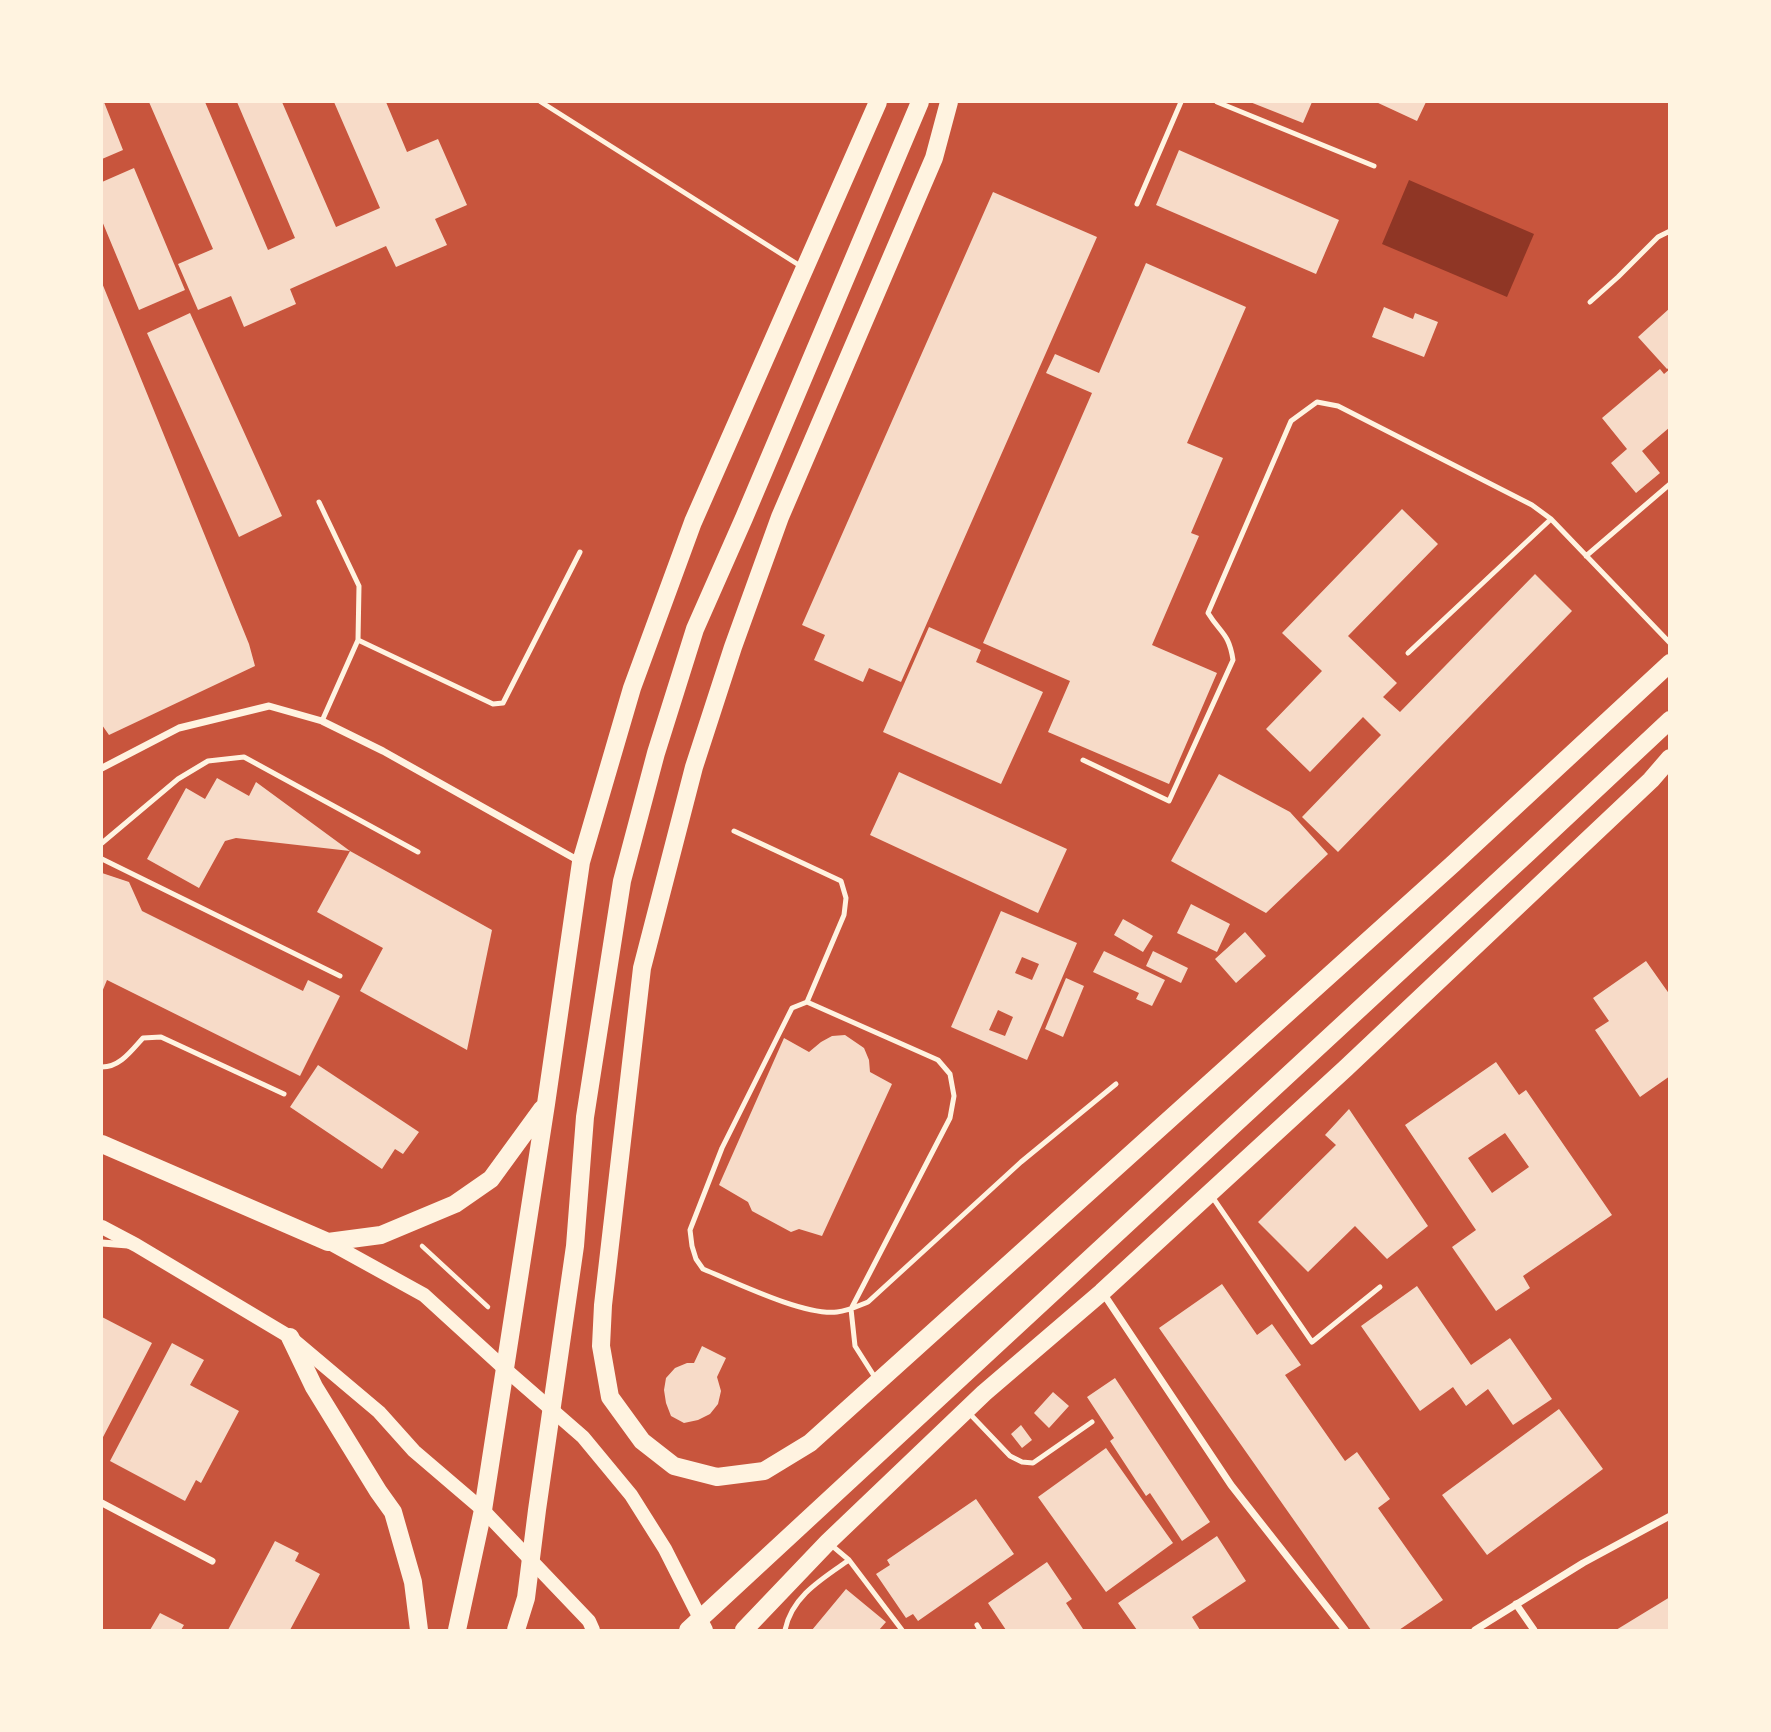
<!DOCTYPE html>
<style>
body{margin:0}
#map{position:relative;width:1771px;height:1732px;overflow:hidden;background:#c8553d;font-family:"Archivo Narrow",sans-serif}
canvas{display:block}
.frame{position:absolute;inset:0;border:103px solid #fff3e0;pointer-events:none}
</style>
<div id="map">
<canvas width="1771" height="1732"></canvas>
<div class="frame"></div>
</div>
<script>
const ctx = document.querySelector('canvas').getContext('2d');
ctx.lineJoin = 'round';
function fill(path, color) { ctx.fillStyle = color; ctx.fill(path, 'evenodd'); }
function stroke(path, color, width, dash) { ctx.strokeStyle = color; ctx.lineWidth = width; ctx.lineCap = dash ? 'butt' : 'round'; ctx.setLineDash(dash || []); ctx.stroke(path); }
fill(new Path2D(`
 M1409,180l125,54 -27,63 -125,-53z`), '#8f3625');
fill(new Path2D(`
 M102,102h2l19,48 -21,9z
 M149,102h56l63,148 27,-12 -58,-136h45l54,125 44,-19 -46,-106h52l21,50 31,-13 29,66 -32,14 12,26 -51,22 -10,-21 -96,43 6,15 -52,23 -13,-31 -33,14 -20,-46 35,-15z
 M1250,102h62l-9,21z
 M1376,102h50l-9,19z
 M1179,150l160,70 -23,54 -160,-69z
 M134,168l51,122 -46,20 -37,-89v-39z
 M993,192l104,45 -196,445 -32,-14 -6,14 -49,-22 11,-25 -23,-10z
 M1146,263l100,44 -59,136 36,15 -32,75 8,3 -47,109 65,28 -48,111 -121,-52 22,-51 -87,-38 109,-250 -46,-20 9,-19 44,19z
 M102,283l147,361 6,22 -146,69 -7,-10z
 M1384,307l29,12 2,-6 23,9 -14,35 -52,-20z
 M1670,308v59l-3,2 -29,-32z
 M190,313l92,203 -43,21 -92,-204z
 M1660,369l4,5 6,-5v58l-28,24 18,22 -24,20 -25,-30 16,-14 -25,-31z
 M1402,509l36,35 -90,92 49,47 -14,14 17,15 135,-138 37,37 -234,241 -36,-35 79,-82 -18,-18 -53,55 -44,-43 56,-58 -40,-38z
 M929,627l52,23 -5,12 67,30 -42,92 -118,-52z
 M899,772l168,77 -29,64 -168,-78z
 M1219,774l71,38 38,42 -62,59 -95,-52z
 M217,778l32,18 7,-14 94,69 -114,-13 -11,3 -26,47 -52,-29 39,-71 19,11z
 M350,851l142,79 -25,120 -107,-59 23,-43 -66,-36z
 M102,873l27,9 13,29 161,80 5,-11 32,16 -40,80 -193,-96 -5,12z
 M1191,904l39,20 -13,28 -40,-19z
 M1001,911l76,32 -50,117 -76,-33zM1022,957l17,7 -7,16 -17,-7zM998,1010l15,7 -8,19 -16,-6z
 M1123,919l30,17 -10,16 -29,-17z
 M1245,932l21,24 -30,27 -21,-24z
 M1104,951l61,29 -13,26 -16,-7 3,-6 -46,-21z
 M1153,951l35,17 -7,15 -35,-17z
 M1646,961l24,34v81l-30,21 -45,-67 14,-9 -16,-23z
 M1066,978l18,8 -21,51 -18,-8z
 M845,1035l19,13 5,12 1,12 22,12 -70,152 -23,-7 -8,3 -39,-21 -4,-9 -29,-17 65,-147 25,14 12,-10 11,-6z
 M1496,1062l23,33 7,-5 86,125 -89,61 7,12 -34,23 -44,-64 24,-17 -71,-105zM1505,1133l24,34 -37,26 -24,-35z
 M318,1065l101,67 -16,22 -8,-5 -13,20 -92,-62z
 M1349,1109l79,117 -41,33 -32,-33 -47,46 -50,-50 78,-77 -11,-10z
 M1222,1284l35,51 15,-11 29,41 -16,10 60,86 12,-9 33,47 -12,9 65,92 -44,30h-28l-212,-302z
 M1417,1286l54,79 39,-27 42,61 -39,26 -25,-36 -22,17 -13,-19 -33,24 -59,-85z
 M102,1317l50,26 -50,96z
 M172,1343l32,17 -14,25 49,26 -38,72 -5,-3 -11,21 -75,-40z
 M702,1346l24,12 -9,19 4,14 -3,13 -8,10 -12,6 -14,3 -13,-7 -5,-13 -2,-13 2,-12 9,-10 12,-5h7z
 M1115,1378l95,144 -28,19 -32,-48 -4,3 -36,-55 4,-3 -27,-41z
 M1053,1392l16,14 -20,22 -15,-15z
 M1559,1409l44,60 -116,86 -45,-60z
 M1021,1425l11,15 -10,8 -11,-14z
 M1106,1448l67,95 -67,49 -68,-95z
 M976,1499l38,55 -96,67 -5,-7 -7,4 -30,-44 14,-9 -3,-5z
 M1217,1536l29,45 -54,36 8,13h-63l-19,-27z
 M275,1541l24,12 -4,8 25,13 -30,56h-62z
 M1047,1562l25,37 -6,4 17,26 -2,1h-75l-18,-27z
 M846,1589l40,33 -7,8h-67z
 M1670,1597v33h-54z
 M160,1613l24,12 -3,5h-31z`), '#f7dbc8');
stroke(new Path2D(`
 M422,1246l66,61`), '#fff3e0', 4.5);
stroke(new Path2D(`
 M541,102l261,165
 M1217,102l157,64
 M1137,204l44,-102
 M1590,302l28,-25 40,-40 12,-6
 M319,502l40,84 -1,54 -36,81
 M1586,556l84,-72
 M358,640l135,64 10,-1 77,-151
 M1408,653l143,-134
 M1083,760l86,41 64,-141c-4,-27 -12,-26 -25,-47l83,-192 26,-19 21,4 194,99 19,14 119,124
 M734,831l107,50 5,17 -2,17 -37,87
 M102,843l76,-64 30,-18 36,-4 174,95
 M102,859l238,117
 M102,1067c18,0 29,-16 41,-29l18,-1 123,57
 M1211,1195l101,147 68,-55
 M876,1379l-21,-33 -4,-37 99,-191 4,-22 -4,-22 -12,-14 -131,-58 -15,6 -70,140 -32,82 2,16 4,13 7,10c32,13 101,47 134,43 11,-1 21,-6 31,-10l153,-140 95,-78
 M969,1413l41,43 12,6 11,1 59,-41
 M830,1544l19,16 53,70
 M977,1625l3,5
 M785,1630c7,-34 37,-51 64,-70`), '#fff3e0', 5);
stroke(new Path2D(`
 M102,768l77,-40 90,-22 53,15 61,30 196,110
 M102,1243l26,2
 M1103,1293l128,192 114,145
 M102,1503l110,58
 M1516,1604l18,26
 M1475,1630l108,-67 87,-47`), '#fff3e0', 7);
stroke(new Path2D(`
 M102,1227l34,18 154,92 89,75 35,39 69,59 106,111 4,9
 M328,1242l96,53 81,74 78,68 48,58 34,54 41,81`), '#fff3e0', 14);
stroke(new Path2D(`
 M949,102l-15,56 -154,359 -47,130 -39,120 -52,201 -39,337 -2,41 9,51 32,44 32,25 43,11 47,-6 46,-28 643,-579 217,-201
 M102,1144l226,98 53,-7 74,-31 36,-25 51,-70
 M290,1337l24,50 64,104 15,21 20,70 6,48
 M457,1630l26,-120 63,-406 35,-242 51,-174 61,-166 185,-420
 M516,1630l10,-32 11,-88 38,-264 10,-129 37,-236 34,-128 39,-124 49,-111 176,-416
 M688,1630l840,-777 142,-133
 M744,1630l84,-88 156,-149 118,-101 244,-224 305,-288 19,-22`), '#fff3e0', 18);
</script>
